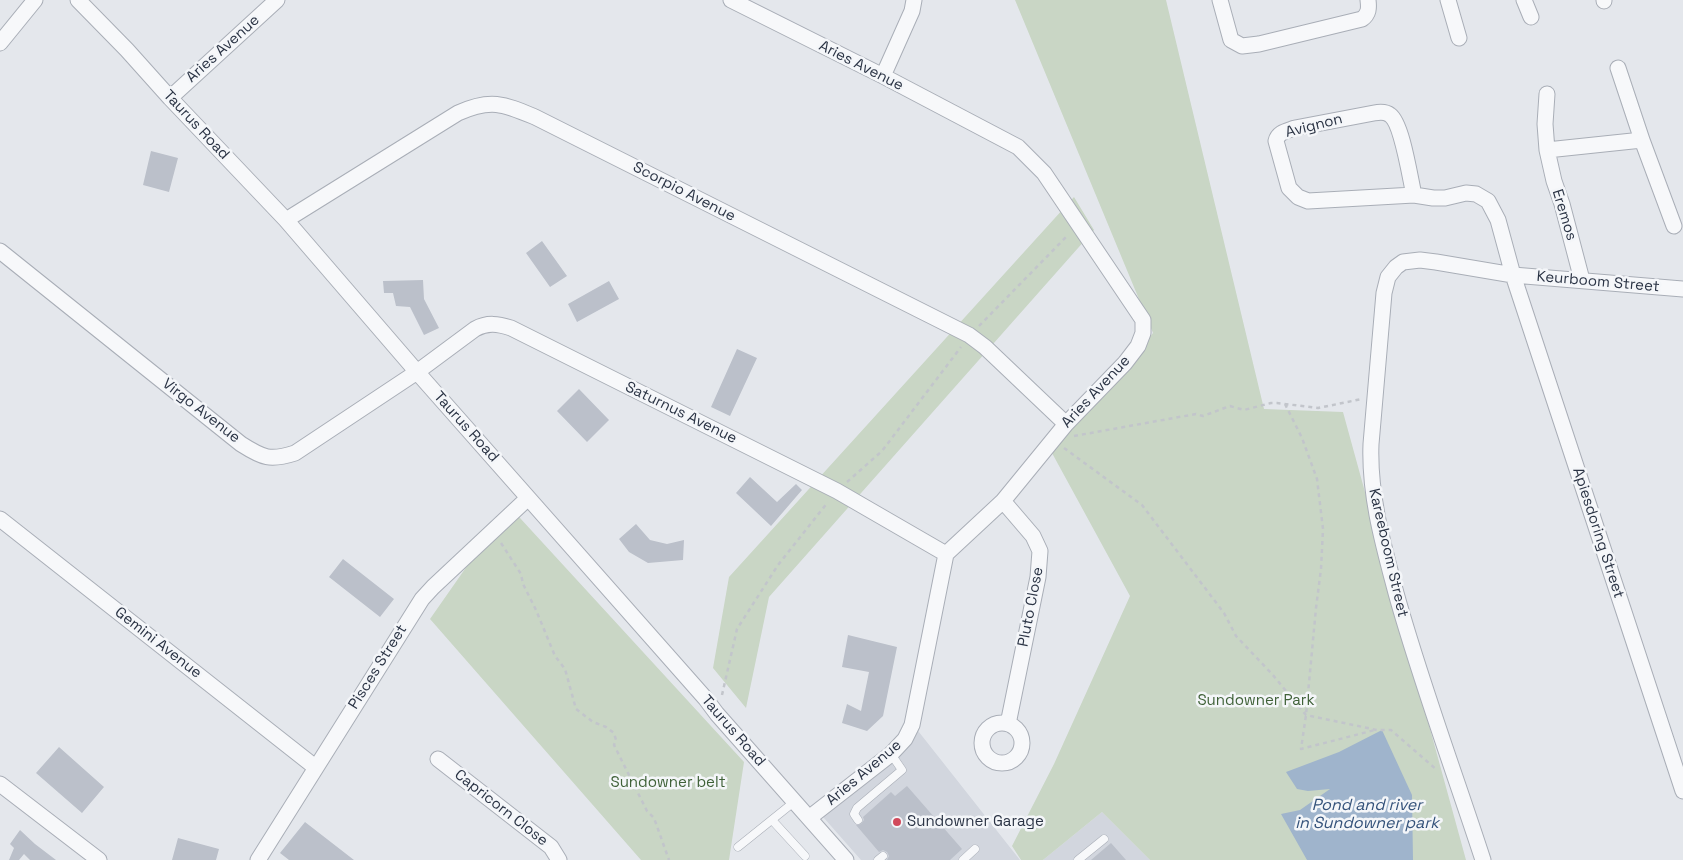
<!DOCTYPE html>
<style>
body{margin:0}
canvas{display:block;background:#e4e7ec}
</style>
<canvas width="1683" height="860"></canvas>
<script>
const ctx = document.querySelector('canvas').getContext('2d');
ctx.lineJoin = 'round';
function fill(path, color) { ctx.fillStyle = color; ctx.fill(path, 'evenodd'); }
function stroke(path, color, width, dash) { ctx.strokeStyle = color; ctx.lineWidth = width; ctx.lineCap = dash ? 'butt' : 'round'; ctx.setLineDash(dash || []); ctx.stroke(path); }
function write(font, color, halo, rows, align = 'center') {
  ctx.font = font + ' "Space Grotesk",sans-serif'; ctx.lineWidth = 5; ctx.setLineDash([]); ctx.textBaseline = 'middle'; ctx.strokeStyle = halo; ctx.fillStyle = color; for (const [text, x, y, turn = 0] of rows) {
    ctx.save(); ctx.translate(x, y); ctx.rotate((+turn || 0) * Math.PI / 180); ctx.textAlign = isNaN(turn) ? turn : align; if (halo) ctx.strokeText(text, 0, 0); ctx.fillText(text, 0, 0); ctx.restore();
  }
}
fill(new Path2D(`
 M915,727l105,133h-159l-45,-51z
 M1102,812l48,48h-107z`), '#d2d6de');
fill(new Path2D(`
 M1015,0h151l98,409 79,3 123,448h-316l-48,-48 -59,48h-22l-9,-14 42,-82 76,-168 -78,-143 101,-120z
 M1074,197l20,33 -325,367 -23,111 -33,-40 16,-91z
 M509,506l235,256 -15,98h-88l-211,-241z`), '#c9d6c5');
fill(new Path2D(`
 M1382,730l30,65 1,65h-106l-26,-46 19,-4 30,-21 -22,2 -11,-2 -11,-17 53,-20z`), '#9fb4cc');
fill(new Path2D(`
 M151,151l27,7 -9,34 -26,-7z
 M542,241l25,35 -17,11 -24,-34z
 M423,280l1,19 15,29 -15,7 -14,-28 -14,-1 -3,-13h-9l-1,-12z
 M609,281l10,18 -42,23 -9,-18z
 M737,349l20,9 -27,58 -19,-9z
 M579,389l30,31 -22,22 -30,-31z
 M750,477l27,25 19,-18 6,6 -31,36 -35,-33z
 M636,524l14,16 17,4 17,-4 -1,20 -35,3 -19,-11 -10,-13z
 M343,559l51,40 -14,18 -51,-40z
 M848,635l49,12 -14,69 -16,15 -25,-8 5,-19 14,7 8,-39 -27,-5z
 M59,747l45,40 -22,26 -46,-40z
 M907,786l55,63 -12,11h-63l2,-4 -2,-4 -4,-2 -4,2 -23,-27 5,-1 3,-4 -1,-3 28,-25 4,4z
 M305,822l49,38h-65l-9,-7z
 M20,830l15,14 21,16h-26l-6,-6 -5,6h-10l5,-12 -4,-4z
 M178,838l41,11 -3,11h-44z
 M1111,843l15,17h-35z`), '#bbc0ca');
const lane = new Path2D(`
 M772,820l33,36
 M858,820l-4,-6 3,-6 45,-38 -11,-16
 M738,847l56,-45
 M878,860l5,-4
 M963,860l12,-11
 M1078,860l26,-21`);
const street = new Path2D(`
 M78,0l49,50 43,48 116,122 131,152 288,326 12,16 129,146
 M731,0l152,76 135,71 26,26 99,147v13l-5,13 -13,17 -59,61 -63,77 -57,53 -34,171 -7,14 -14,15 -82,64
 M1220,0l11,40 11,6 17,-2 103,-25c7,-5 7,-11 6,-19
 M1448,0l11,38
 M1524,0l7,17
 M1604,0v1
 M0,43l35,-43
 M1618,68l24,72
 M883,76l29,-65 2,-11
 M1547,94l-2,30 2,26 7,31 8,23 20,76
 M170,98l107,-98
 M1547,150l95,-10 32,86
 M1414,195c-4,-17 -12,-72 -24,-80 -5,-4 -11,-3 -16,-2l-79,15c-8,3 -17,4 -19,13l13,47 9,9 10,4 106,-6 19,3h12l21,-5 10,1 12,7 10,19 15,55 170,516
 M286,220l172,-107c33,-15 46,-9 77,4l434,218 16,12 81,77
 M0,251l241,193c22,14 29,17 54,9l122,-81 58,-43c13,-7 23,-5 36,-1l326,163 109,63
 M1003,501l30,35 7,15 -2,26 -30,147
 M0,519l315,248
 M982 743a20 20 0 1 1 40 0a20 20 0 1 1-40 0Z
 M438,759l113,88 8,13
 M0,784l99,76
 M258,860l164,-261 11,-12 95,-89
 M1483,860c-29,-89 -62,-177 -87,-267 -13,-49 -27,-98 -25,-149l13,-151 4,-16 8,-10 7,-5 17,-2 16,2 77,13 170,14`);
stroke(lane, '#a9aeb7', 9);
stroke(street, '#a9aeb7', 17);
stroke(new Path2D(`
 M979,326l89,-91
 M1285,404l17,34 15,41 6,50 -2,40 -5,39 -10,107 -5,34 74,-19
 M1074,436l122,-22 7,2 27,-10 14,4 27,-7h6l41,5 44,-9
 M1064,448l78,57 82,108 12,23 36,38 34,41 71,15h14l46,40
 M847,482l35,-31 79,-104
 M501,543l20,31 2,10 13,26 19,46 10,13 11,40 17,13 13,5 8,6 2,7 -2,5 33,66 7,7 15,42
 M722,695l15,-66 41,-64 50,-63`), '#c2c5cb', 2.5, [4, 4]);
stroke(lane, '#f7f8fa', 8);
stroke(street, '#f7f8fa', 15);
for (const [x, y, r, color] of [
 [897,822,5,"#d1495b"]
]) { const dot = new Path2D(); dot.arc(x, y, r, 0, 2 * Math.PI); ctx.fillStyle = color; ctx.fill(dot); stroke(dot, '#f4f6f9', 2); }
write('15px', '#2b3445', '#f4f6f9', [
 ["Aries Avenue",223,49,-42],
 ["Aries Avenue",861,66,27],
 ["Taurus Road",196,125,47],
 ["Avignon",1314,126,-14],
 ["Scorpio Avenue",684,192,27],
 ["Eremos",1564,215,73],
 ["Keurboom Street",1598,282,5],
 ["Aries Avenue",1096,392,-47],
 ["Virgo Avenue",201,411,38],
 ["Saturnus Avenue",681,413,26],
 ["Taurus Road",466,427,48],
 ["Apiesdoring Street",1598,533,72],
 ["Kareeboom Street",1388,553,77],
 ["Pluto Close",1031,607,-79],
 ["Gemini Avenue",158,643,38],
 ["Pisces Street",378,667,-58],
 ["Taurus Road",733,731,49],
 ["Aries Avenue",864,773,-40],
 ["Capricorn Close",501,808,38]
]);
write('15px', '#3f6138', '#f4f6f9', [
 ["Sundowner Park",1256,701],
 ["Sundowner belt",668,783]
]);
write('15px', '#2b3445', '#f4f6f9', [
 ["Sundowner Garage",907,822]
], 'left');
write('italic 16px', '#34527a', '#f4f6f9', [
 ["Pond and river",1367,806],
 ["in Sundowner park",1367,824]
]);
</script>
